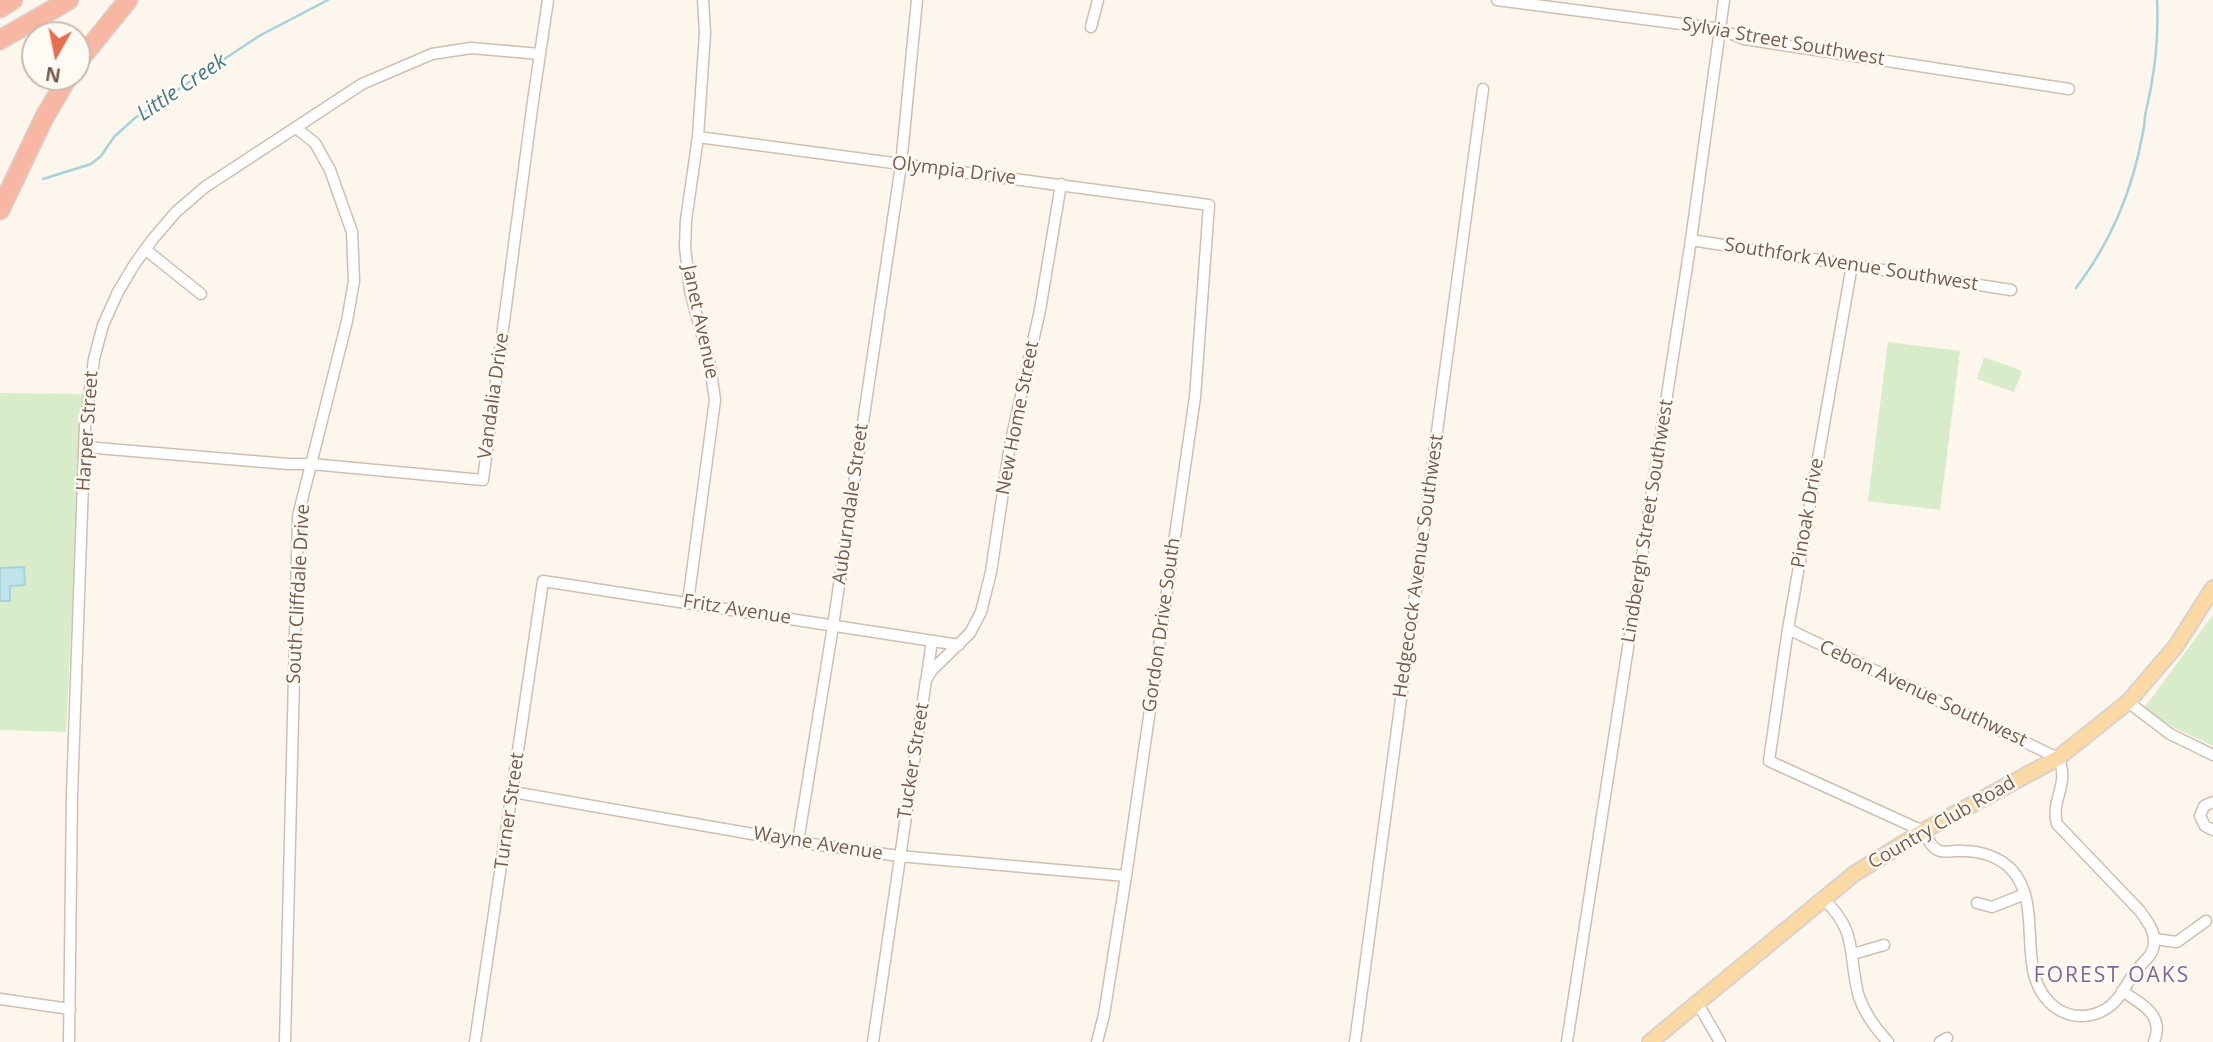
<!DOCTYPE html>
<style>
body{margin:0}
#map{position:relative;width:2213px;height:1042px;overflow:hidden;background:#fdf6ec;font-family:"Open Sans",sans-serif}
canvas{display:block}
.north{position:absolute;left:21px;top:21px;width:70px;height:70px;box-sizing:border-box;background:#fffaf3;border:2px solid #cabbb1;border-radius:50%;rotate:189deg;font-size:19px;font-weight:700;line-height:28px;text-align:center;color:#7a5c4d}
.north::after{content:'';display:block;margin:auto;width:24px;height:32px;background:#e76f51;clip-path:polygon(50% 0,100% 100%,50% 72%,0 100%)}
</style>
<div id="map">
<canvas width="2213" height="1042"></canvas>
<div class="north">N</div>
</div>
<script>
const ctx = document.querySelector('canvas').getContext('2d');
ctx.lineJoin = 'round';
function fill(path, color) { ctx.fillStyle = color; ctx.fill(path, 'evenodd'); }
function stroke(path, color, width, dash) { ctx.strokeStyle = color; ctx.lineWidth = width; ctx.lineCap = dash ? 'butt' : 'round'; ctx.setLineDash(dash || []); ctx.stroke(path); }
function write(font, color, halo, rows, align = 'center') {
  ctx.font = font + ' "Open Sans",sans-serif'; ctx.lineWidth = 5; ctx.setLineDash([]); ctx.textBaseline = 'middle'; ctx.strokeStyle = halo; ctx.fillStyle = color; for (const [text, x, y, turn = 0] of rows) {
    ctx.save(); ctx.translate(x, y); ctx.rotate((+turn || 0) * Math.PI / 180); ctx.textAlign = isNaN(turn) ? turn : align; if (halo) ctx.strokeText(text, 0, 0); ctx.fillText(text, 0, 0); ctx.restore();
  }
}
fill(new Path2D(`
 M1888,342l72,9 -20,159 -72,-9z
 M1984,357l38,14 -8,21 -37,-13z
 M0,393l83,1 -17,338 -66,-2z
 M2213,615v131l-38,-18 -31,-20z`), '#d8ecc9');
const water = new Path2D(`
 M24,567l1,18 -15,1v15h-10v-33z`);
fill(water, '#bfe3e8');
stroke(water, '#a5d3da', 2);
stroke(new Path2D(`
 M43,179l48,-15 10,-8 13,-19 21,-19 124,-82 69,-36
 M2076,288c35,-46 57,-99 67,-156 2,-7 1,-14 3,-21 9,-37 13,-73 11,-111`), '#a5d3da', 2.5);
const minor = new Path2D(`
 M1497,0l223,29 24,10 325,50
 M1091,27l7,-27
 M698,137l511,68 -14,192 -69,479 -22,139 -7,27
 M1691,240l320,50
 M146,250l55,44
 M85,447l203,17h23l172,16 50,-379 15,-101
 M688,602l27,-202 -5,-35 -20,-74 -5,-44 1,-27 12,-83 7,-104 -2,-33
 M1788,629l270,129c13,25 -8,42 -1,66l83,87c6,9 14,18 14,29 1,15 -10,20 -18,31 -7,8 -11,18 -18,27 -15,19 -42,24 -62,10 -45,-33 -9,-100 -45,-139 -13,-13 -32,-18 -49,-18 -7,-1 -15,2 -22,0 -8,-2 -13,-13 -17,-20l-154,-70 19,-132 64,-364
 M927,675l5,-34
 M2128,702l42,32 43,21
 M513,792l285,50 101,14 227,20
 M2213,802l-9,4 -4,10 5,10 8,4
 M798,842l35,-216 68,-461 16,-165
 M1822,898c38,34 25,57 37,99 6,17 17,32 29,45
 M1977,903l15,4 33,-13
 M2154,939l23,3 29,-21
 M1853,954l31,-9
 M2122,991c20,13 43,24 32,51
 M0,999l70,10
 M1698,1004l22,38
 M69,1042l3,-248 13,-368 9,-67 9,-34 15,-33 16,-27 18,-25 24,-28 29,-25 157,-103 70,-30 39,-6 69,6
 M285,1042l13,-526 49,-195 7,-40 -2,-49 -22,-62 -15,-27 -19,-15
 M475,1042l68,-461 416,64
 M873,1042l53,-362 6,-10 38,-37 11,-21 10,-40 19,-127 30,-135 21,-126
 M1355,1042l128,-953
 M1567,1042l124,-802 33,-240
 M1940,1042l7,-4`);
const primary = new Path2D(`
 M1650,1042l204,-168 69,-43 135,-73 70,-56 48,-56 37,-58`);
const motorway = new Path2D(`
 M0,8l13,-8
 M0,40l69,-40
 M77,63l51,-63
 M0,210l44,-92 24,-41`);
stroke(minor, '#d1beb0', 13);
stroke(primary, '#dad1cd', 18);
stroke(motorway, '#dad1cd', 21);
stroke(minor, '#fff', 10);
stroke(primary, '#fbd9a5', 14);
stroke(motorway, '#f7b7a3', 18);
write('19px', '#7a5c4d', '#fffaf3', [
 ["Sylvia Street Southwest",1783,42,10],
 ["Olympia Drive",954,171,7],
 ["Southfork Avenue Southwest",1851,265,9],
 ["Janet Avenue",700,322,78],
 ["Vandalia Drive",494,396,-82],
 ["New Home Street",1018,418,-79],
 ["Harper Street",88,431,-86],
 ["Auburndale Street",851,504,-82],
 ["Pinoak Drive",1808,513,-80],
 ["Lindbergh Street Southwest",1648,521,-81],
 ["Hedgecock Avenue Southwest",1419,566,-82],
 ["South Cliffdale Drive",299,594,-87],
 ["Fritz Avenue",737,610,9],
 ["Gordon Drive South",1162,625,-82],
 ["Cebon Avenue Southwest",1923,694,25],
 ["Tucker Street",914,761,-81],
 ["Turner Street",510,811,-82],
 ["Country Club Road",1942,823,-30],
 ["Wayne Avenue",818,844,9]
]);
write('italic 21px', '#437c86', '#fffaf3', [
 ["Little Creek",182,88,-34]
]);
ctx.letterSpacing = '2px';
write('21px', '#846695', '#fffaf3', [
 ["FOREST OAKS",2112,976]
]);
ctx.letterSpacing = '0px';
</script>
